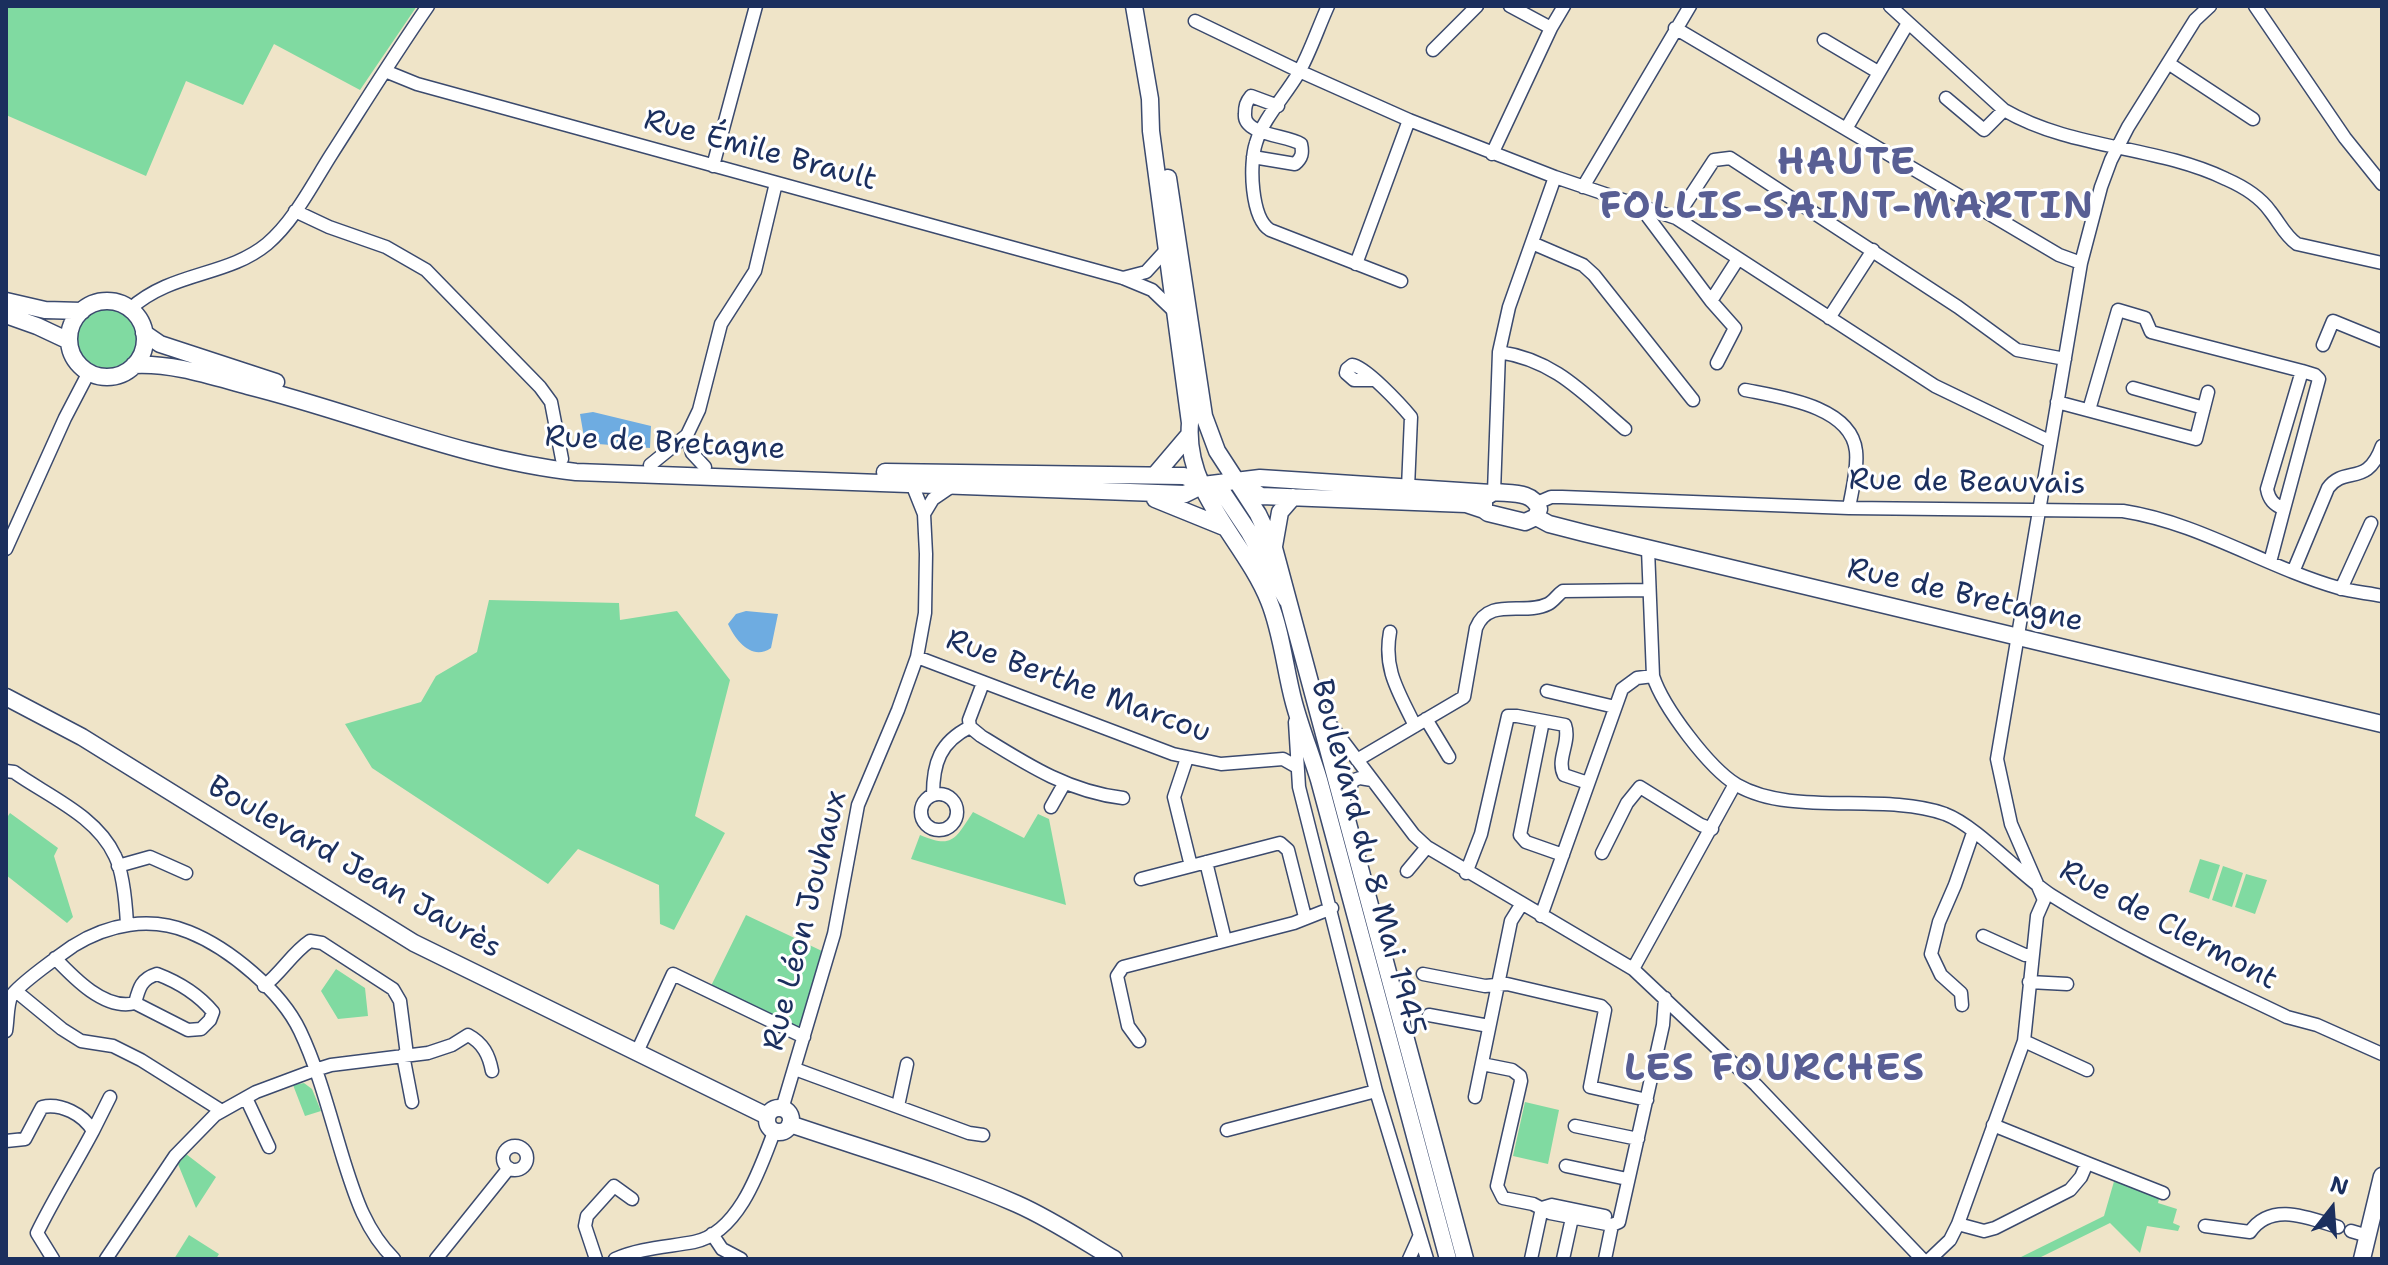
<!DOCTYPE html>
<meta charset="utf-8">
<style>
body{margin:0}
#map{position:relative;width:2388px;height:1265px;overflow:hidden;background:#efe4c8;font-family:"Shantell Sans",sans-serif}
canvas{display:block}
.frame{position:absolute;inset:0;border:8px solid #1b2f5e;pointer-events:none}
.north{position:absolute;left:2292px;top:1169px;width:80px;height:80px;-webkit-text-stroke:6px #fff;paint-order:stroke;rotate:17deg;font-size:22px;font-weight:700;line-height:32px;text-align:center;color:#1b2f5e}
.north::after{content:'';display:block;margin:auto;width:28px;height:36px;background:#1b2f5e;clip-path:polygon(50% 0,100% 100%,50% 72%,0 100%)}
</style>
<div id="map">
<canvas width="2388" height="1265"></canvas>
<div class="frame"></div>
<div class="north">N</div>
</div>
<script>
const ctx = document.querySelector('canvas').getContext('2d');
ctx.lineJoin = 'round';
function fill(path, color) { ctx.fillStyle = color; ctx.fill(path, 'evenodd'); }
function stroke(path, color, width, dash) { ctx.strokeStyle = color; ctx.lineWidth = width; ctx.lineCap = dash ? 'butt' : 'round'; ctx.setLineDash(dash || []); ctx.stroke(path); }
function write(font, color, halo, rows, align = 'center') {
  ctx.font = font + ' "Shantell Sans",sans-serif'; ctx.lineWidth = 6; ctx.setLineDash([]); ctx.textBaseline = 'middle'; ctx.strokeStyle = halo; ctx.fillStyle = color; for (const [text, x, y, turn = 0] of rows) {
    ctx.save(); ctx.translate(x, y); ctx.rotate((+turn || 0) * Math.PI / 180); ctx.textAlign = isNaN(turn) ? turn : align; if (halo) ctx.strokeText(text, 0, 0); ctx.fillText(text, 0, 0); ctx.restore();
  }
}
fill(new Path2D(`
 M6,6h411l-57,84 -86,-46 -31,61 -57,-24 -40,95 -140,-61z
 M77 338a30 30 0 1 1 60 0a30 30 0 1 1-60 0Z
 M489,600l130,3 1,17 57,-9 53,69 -35,136 30,17 -51,97 -14,-6 -1,-39 -81,-36 -30,35 -176,-116 -27,-44 76,-22 15,-26 41,-24z
 M973,812l51,26 14,-24 11,5 17,86 -155,-46 9,-24c33,14 35,4 53,-23z
 M10,813l48,35 -4,8 19,61 -6,6 -61,-48v-56z
 M2200,859l20,6 -11,34 -20,-7z
 M2223,866l20,7 -11,34 -20,-7z
 M2246,874l21,6 -12,34 -20,-7z
 M746,915l76,36 -23,78 -88,-43z
 M336,969l29,19 3,28 -30,3 -17,-28z
 M304,1083l8,6 9,22 -16,5 -12,-31z
 M1525,1102l34,8 -11,54 -35,-8z
 M186,1154l30,23 -20,31 -18,-44z
 M2115,1178l45,17 -2,8 19,6 -4,14 7,3 -2,5 -31,-5 -7,27 -30,-30 -73,36h-20l87,-43z
 M189,1235l30,19 -3,5h-42z`), '#80daa1');
fill(new Path2D(`
 M593,412l58,14 -1,22 -65,-5 -5,-29z
 M746,611l32,3 -7,34c-19,13 -35,-7 -43,-24l8,-10z`), '#6eace1');
const minor = new Path2D(`
 M1328,6c-10,22 -18,47 -30,68 -13,22 -35,45 -42,69 -7,21 -5,75 14,87l131,51
 M1510,6l41,22
 M1890,6l114,104c69,40 151,35 222,69 16,7 34,18 44,32 9,11 15,25 27,33l85,19
 M2255,6l90,132 37,46
 M1195,21l104,50 110,49 146,57 121,41 259,168 114,55
 M1675,28l384,227 22,8
 M1824,40l54,32
 M1433,50l44,-44
 M2168,63l85,56
 M385,71l32,13 706,194 29,12 24,23
 M1946,98l38,32 20,-20
 M1846,129l62,-106
 M1492,154l59,-126 13,-22
 M1253,157l42,7c7,-6 8,-11 6,-20 -14,-9 -58,-9 -56,-30 0,-8 1,-12 6,-18l27,10
 M713,166l43,-160
 M1583,187l107,-181
 M1647,210l1,7 63,84
 M295,211l34,16 57,20 40,23 114,117 11,15 11,57
 M1676,218l38,-58 16,-2 228,149 59,43 48,9
 M1532,243l51,22 11,10 99,125
 M1356,264l53,-144
 M1123,278l23,-6 21,-23
 M130,309c42,-38 97,-32 137,-65 27,-23 45,-59 64,-89 32,-50 63,-100 97,-149
 M1829,318l44,-68
 M2323,345l10,-24 49,20
 M1499,352c56,8 85,42 126,77
 M1717,363l18,-35 -24,-27 27,-42
 M1372,380h-18l-8,-7 1,-4 5,-4c13,1 49,40 59,52l-3,71
 M2133,388l71,20
 M1745,390c35,7 106,16 111,61 2,18 -4,39 -7,57
 M2057,402l139,37 12,-47
 M2089,410l29,-100 27,8 6,14 151,39 -35,118c2,11 7,16 17,20l-14,53
 M687,435l5,18 13,14
 M650,465l37,-30 12,-25 22,-86 34,-53 21,-88
 M1494,492l5,-140 10,-45 46,-130
 M1537,503l14,-6h11l287,11 274,3c77,12 142,56 216,77 14,4 29,5 43,8
 M2284,509l35,-130 -4,-4 -13,-4
 M924,514l9,-15 19,-13
 M6,549l59,-131 24,-46
 M1648,549l5,127c10,31 56,92 84,109 55,32 145,7 208,29 32,12 75,61 106,81 74,47 157,84 236,122l30,8 65,29
 M2293,572l35,-84c17,-23 39,0 54,-42
 M2341,589l30,-66
 M1390,632c-7,38 9,60 25,94
 M917,657l256,97 48,10 62,-5 14,8
 M983,683l-14,37 1,7 11,9c45,28 88,56 142,62
 M1547,691l68,16
 M1321,712l93,123 13,12 206,122 123,116 166,174
 M1426,719l23,38
 M1543,721l-23,114 6,7 37,13
 M1295,722l4,65 77,304 51,168
 M1187,758l-13,39 17,69
 M1357,760l107,-63 12,-69c13,-32 48,-12 72,-24 6,-3 9,-9 15,-13l86,-1
 M6,771l8,1c34,24 83,44 101,84 8,16 11,50 12,68
 M921 812a18 18 0 1 1 36 0a18 18 0 1 1-36 0Z
 M933,795c0,-32 7,-53 37,-68
 M1342,802l12,-22 6,-2 12,2
 M1051,807l13,-23
 M1602,853l25,-50 13,-16 61,38 11,4
 M1206,862l19,78
 M118,866l32,-9 36,16
 M1407,871l20,-24
 M1466,873l15,-39 27,-118h9l48,9c6,17 -9,34 -1,50l24,8
 M1141,879l139,-36 8,7 17,67
 M1541,916l81,-227 15,-11 16,-2
 M1983,936l42,19h7
 M55,958c18,19 50,53 80,45l53,27 13,-1 9,-9 3,-8c-15,-18 -35,-30 -56,-38 -16,5 -18,14 -22,29
 M1633,969l102,-185
 M1423,974l62,12 22,-2 94,22 4,4 -15,77 57,13
 M2029,982l38,2
 M264,986c18,-14 28,-33 46,-45l12,2 71,46 7,12 7,54
 M17,992l45,37 19,12 32,5 28,14 81,51
 M1962,1005l-1,-12 -20,-18 -10,-21 8,-32 16,-37 18,-52
 M1429,1015l60,11
 M6,1031c2,-10 1,-28 6,-36 9,-12 48,-40 61,-49 35,-22 77,-30 116,-14 40,16 92,59 111,99 19,40 30,85 43,127 12,38 22,72 51,101
 M1139,1041l-11,-15 -11,-50 6,-9 171,-44 38,-15
 M2024,1041l63,29
 M637,1052l36,-78 131,63
 M403,1055l9,47
 M1482,1064l30,6 8,6 1,5 -24,105 6,12 30,6 17,9 62,12
 M795,1069l174,64 14,2
 M1475,1097l36,-176 10,-16
 M246,1098l23,49
 M898,1106l9,-42
 M782,1109l52,-175 24,-129 40,-95 19,-53 8,-44 1,-59 -2,-40 -12,-30
 M1575,1126l63,13
 M1227,1130l149,-39
 M93,1131l17,-34
 M6,1141l19,-2 17,-32c19,-4 41,7 51,24 -18,34 -39,67 -56,102l16,26
 M503 1158a12 12 0 1 1 24 0a12 12 0 1 1-24 0Z
 M2087,1163l76,30
 M1566,1166l61,13
 M1542,1208l10,-3 53,11
 M1958,1224l26,7 11,-3 75,-38 11,-13 6,-14 -94,-38
 M1612,1225l7,-3 44,-197 2,-27
 M2205,1226l45,6c21,-31 59,-14 88,-5
 M2351,1231l17,5
 M712,1234l10,15 19,10
 M106,1259l69,-103 40,-41 41,-23 59,-22 16,-5 97,-12 24,-8 16,-10c15,8 21,20 24,36
 M436,1259l73,-91
 M596,1259l-11,-33 2,-10 27,-30 18,13
 M615,1259c25,-11 52,-12 79,-17 45,-9 66,-73 80,-110
 M1409,1259l10,-22
 M1531,1259l11,-51
 M1563,1259l9,-41
 M1605,1259l7,-34
 M1930,1259l20,-19 8,-16 66,-183 13,-125 7,-16 -33,-76 -14,-65 84,-496 20,-76 10,-27 17,-33 67,-107 15,-14`);
const major = new Path2D(`
 M1134,6l16,93 1,32 39,292c-6,70 55,118 79,178 13,32 16,69 25,102 7,26 17,51 25,77l129,479
 M1168,178l36,238 13,35 41,63 16,34 191,711
 M6,301l39,9 37,1
 M69 339a38 38 0 1 1 76 0a38 38 0 1 1-76 0Z
 M6,315l31,11 32,15
 M144,333l16,11 116,38
 M134,365c39,-2 77,11 114,21 109,27 216,74 328,86l609,22 18,-9 57,-7 231,15
 M885,472l299,4 39,17 26,39 38,68
 M1155,475l34,-40
 M1242,485l19,11 205,8 18,6
 M1494,492c18,2 39,-1 45,17l-3,8 -11,5 -37,-9 -4,-3v-12z
 M1155,499l69,28
 M1536,517l13,7 35,9 798,191
 M1274,546l6,-34 13,-15
 M6,697l76,40 332,206 353,173
 M767 1120a12 12 0 1 1 24 0a12 12 0 1 1-24 0Z
 M790,1124c76,26 154,48 227,80 34,15 65,36 97,55
 M2362,1259l20,-83`);
stroke(minor, '#3b4a6e', 15);
stroke(major, '#3b4a6e', 19);
stroke(minor, '#fff', 12);
stroke(major, '#fff', 16);
write('30px', '#1b2f5e', '#fff', [
 ["Rue Émile Brault",760,151,15],
 ["Rue de Bretagne",665,444,3],
 ["Rue de Beauvais",1967,483,1],
 ["Rue de Bretagne",1965,596,13],
 ["Rue Berthe Marcou",1078,687,20],
 ["Boulevard du 8 Mai 1945",1367,858,75],
 ["Boulevard Jean Jaurès",354,868,30],
 ["Rue Léon Jouhaux",806,921,-76],
 ["Rue de Clermont",2168,926,28]
]);
ctx.letterSpacing = '2px';
write('bold 38px', '#595f94', '#fff', [
 ["HAUTE",1847,164],
 ["FOLLIS-SAINT-MARTIN",1847,208],
 ["LES FOURCHES",1775,1070]
]);
ctx.letterSpacing = '0px';
</script>
